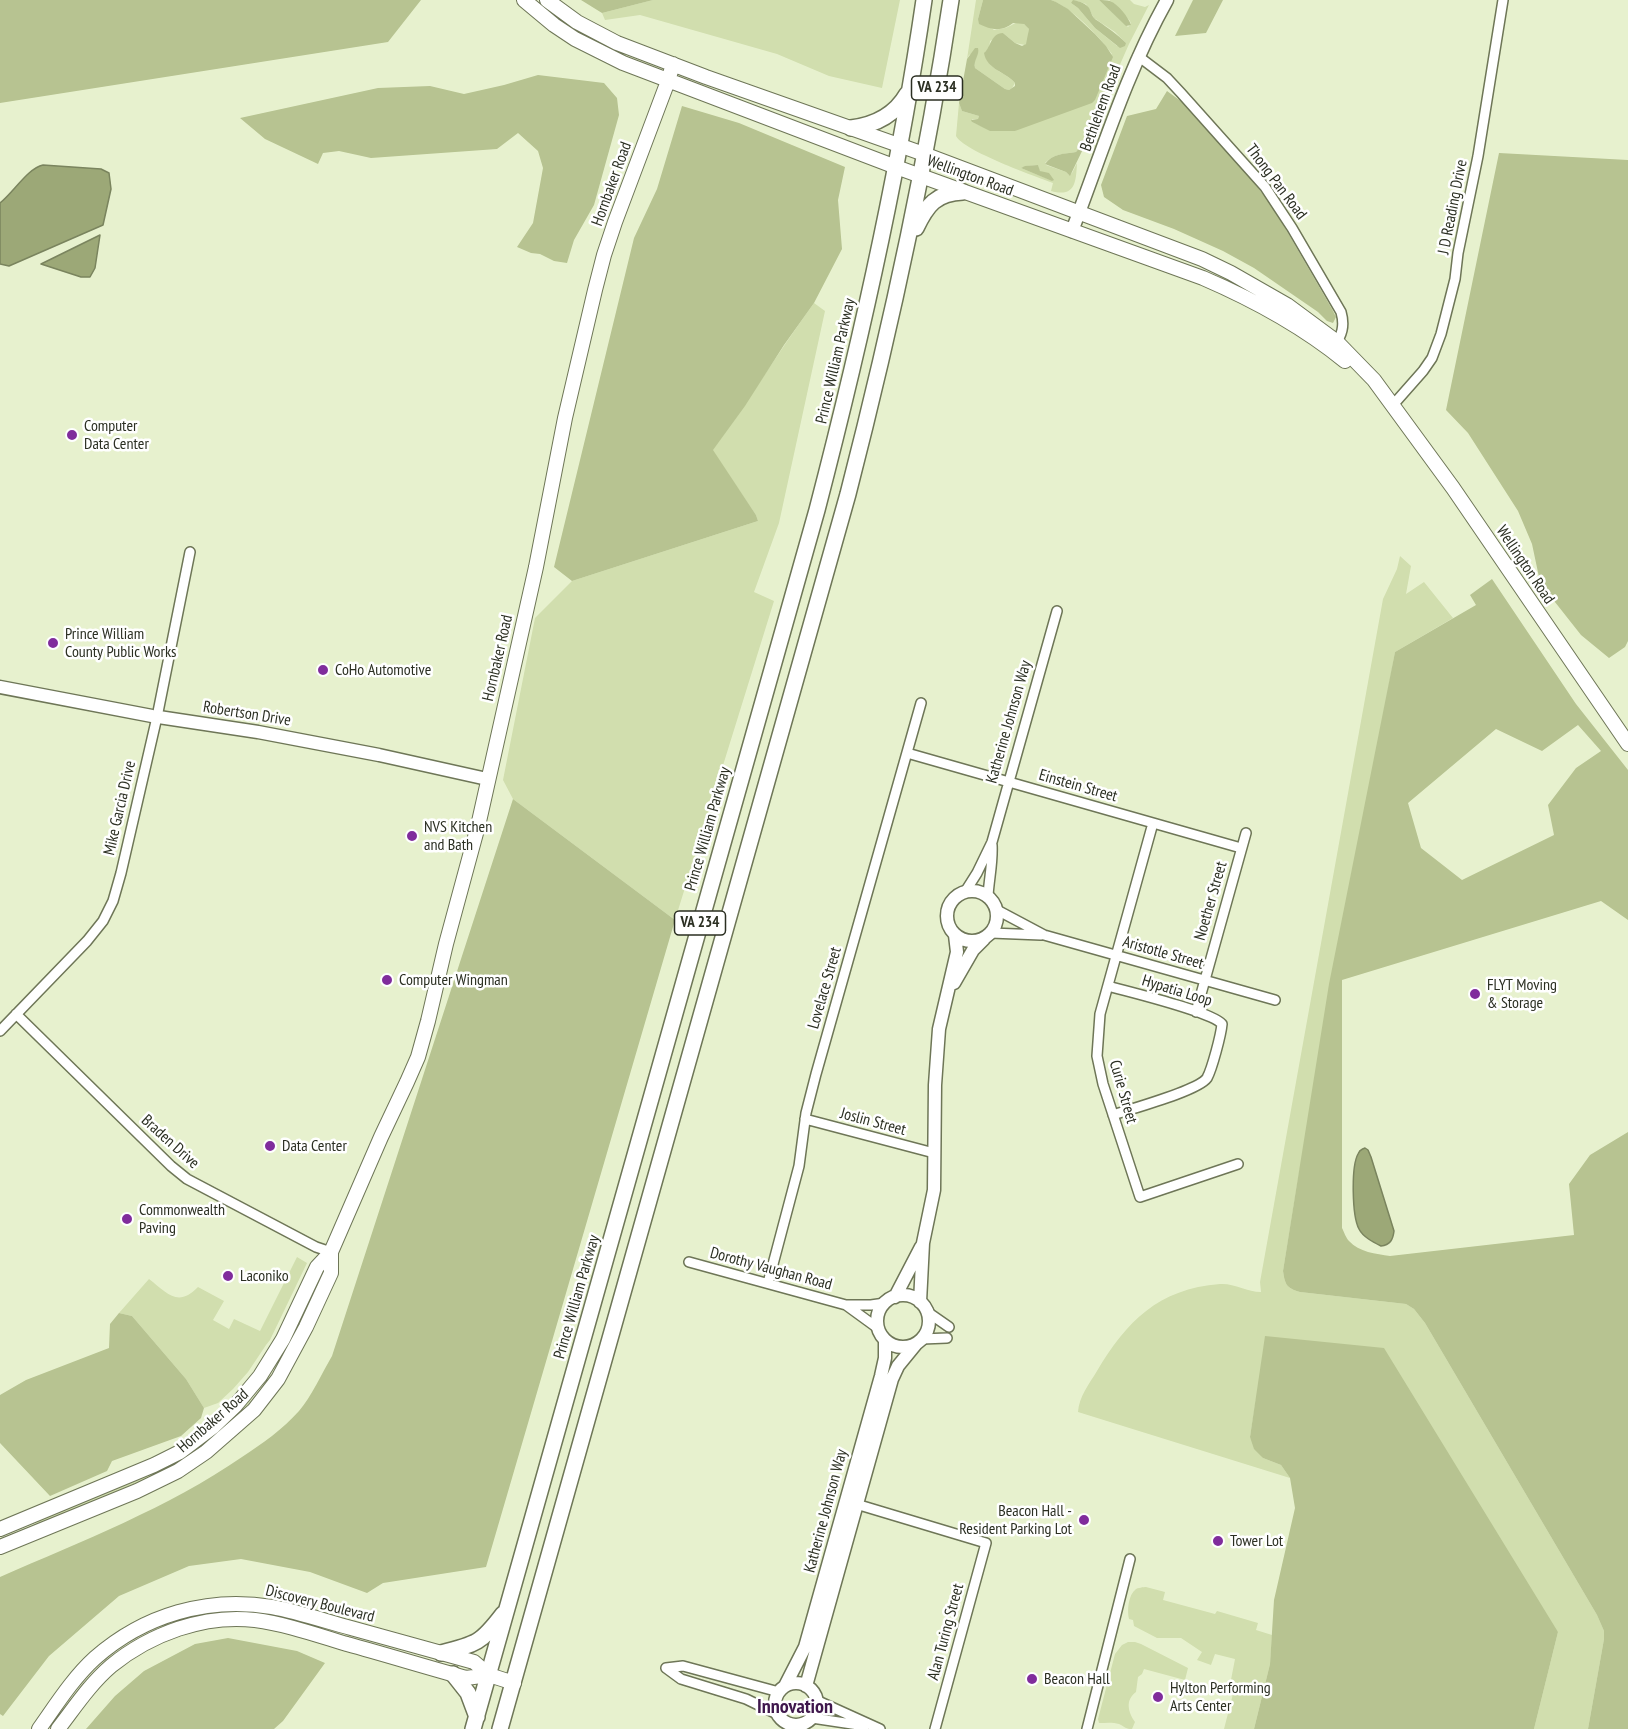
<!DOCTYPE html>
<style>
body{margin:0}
canvas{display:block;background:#e7f1ce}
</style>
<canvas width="1628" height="1729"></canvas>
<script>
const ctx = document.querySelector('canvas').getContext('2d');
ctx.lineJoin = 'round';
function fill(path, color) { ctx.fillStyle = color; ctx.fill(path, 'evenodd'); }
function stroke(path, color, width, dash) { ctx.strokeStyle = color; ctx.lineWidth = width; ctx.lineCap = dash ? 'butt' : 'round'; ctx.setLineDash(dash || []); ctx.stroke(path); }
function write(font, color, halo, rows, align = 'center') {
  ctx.font = font + ' "PT Sans Narrow",sans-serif'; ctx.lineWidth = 5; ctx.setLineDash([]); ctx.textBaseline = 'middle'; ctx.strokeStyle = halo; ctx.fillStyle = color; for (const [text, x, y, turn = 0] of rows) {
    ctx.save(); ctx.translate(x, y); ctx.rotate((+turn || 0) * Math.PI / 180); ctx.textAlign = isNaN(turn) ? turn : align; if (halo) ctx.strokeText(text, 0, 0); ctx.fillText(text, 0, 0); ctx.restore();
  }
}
fill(new Path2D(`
 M653,0h247l-18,88 -53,-12 -52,-22 -137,-39 -35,5 -3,-7z
 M976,0h7l-5,19 16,11c4,-1 8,-1 11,-2 10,-3 14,-11 24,1l-1,12 -3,4 -10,-2 -12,-10 -13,8 -1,8 -4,3c1,18 20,19 30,31l-3,5 -3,2 -4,-1 -30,-21 -1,-7 4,-9 -9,3 -2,4z
 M1051,0h48l29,27 3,-3 -1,-3 -14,-16 -7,-5h21l4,4 11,3 4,-2 -20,39 -46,105 -3,-2 -4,5c-12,2 -21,1 -31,11l1,2 20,7 3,3 3,-2 5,-10c-1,18 -1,35 -26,28l2,-8c-19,-7 -89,-32 -97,-47l3,-33 3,8 17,5 -1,3h-6v3c16,8 25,9 43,9l97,-77c-13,-18 -40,-46 -61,-54zM1077,1l9,3 8,14 21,14 11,11 -9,3 -22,-18 -17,-20 -7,-5zM1038,165l1,5 14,11 -32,-13 6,-2z
 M814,303l11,8 -46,212 -25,69 20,9 -99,319 -162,-121 -10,-19 32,-162 37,-37 186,-60 -2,-6 -44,-65c36,-48 67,-99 102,-147z
 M1400,556l11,10 -5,28 18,-12 29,36 -58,34 -97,527 -15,92c2,13 3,17 17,21l106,12 8,5 11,14 172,292 7,16v8l-16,90h-54l24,-97 -302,-233 -6,38 13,21 18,7 9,13 -212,-66c1,-15 11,-28 19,-41 30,-50 61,-82 123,-87 14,-1 27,8 41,8l-1,-10 123,-683 14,-30z
 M297,1257l10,6 -37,77 -4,5 -18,27 -15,17 -15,14 -14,5 -18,-29 -54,-63 -13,-3 30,-34c18,14 29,29 49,8l26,14 -11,19 16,9 5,-10 26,12z
 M258,1388l-12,20 -58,51 -40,22 -115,46v-2l19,-12 101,-42z
 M1146,1587l19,5 -2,8 52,14 2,-3 41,12 -2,7 16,5 -2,29 -16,65h-30l9,-35 -6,-2 3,-7 5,-26 -20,-5 -4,11 -14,-5 5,-8 -21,-14h-24l-23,-12 -1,-6 -4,-1c-2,-8 -1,-24 7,-30 1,-1 8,-2 10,-2z
 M1128,1642h7l6,2 47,24 -3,12 -41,-11 -2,5 -4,3 -2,15c-11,8 -8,20 -1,30l-3,7c-6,0 -7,-2 -13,-5 -6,-2 -14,-1 -20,-1l-1,-4 17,-65 7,-9z`), '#d1deae');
fill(new Path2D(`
 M0,0h421l-33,42 -388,61z
 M581,0h72l-51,13z
 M983,0h68l5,2 12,7 27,25 11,12 7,11 -18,43 -3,3 -77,28h-25l-18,-9 -1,-2 7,-1 1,-3 -17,-5 -3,-8 8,-44 8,-11h3c2,7 -5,12 -3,20l30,21 4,1 6,-4v-3c-10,-12 -28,-13 -31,-30 8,-7 6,-19 19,-20l12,10 7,3 4,-2 3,-15 -5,-5 -11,-1c-11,9 -22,7 -34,1l-1,-5z
 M1073,0c24,5 13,14 25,21 10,7 19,13 28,22l-1,3 -5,2 -25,-20 -17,-20 -7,-5z
 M1099,0c3,0 8,0 11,1 8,3 19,17 21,24l-5,1z
 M1193,0h30l-17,33 -31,3z
 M538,75l66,8 13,15 2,17 -25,90 -20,35 -7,23 -13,-2 -14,-7 -9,-1 -14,-6 16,-24 10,-55 -5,-17 -20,-18 -21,16 -126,9 -32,-7 -16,2 -5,11 -53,-25 -25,-21 138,-30 52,-2 34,8 40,-9z
 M1167,91l15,11 69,77 22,28 59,102 4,8 -3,6 -6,-2 -9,-9 -64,-44 -31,-17 -49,-22 -51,-19 -19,-13 -3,-12 26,-69 29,-7z
 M682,106l57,17 106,44 -7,33 4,49 -28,54 -30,42 -39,61 -32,44 43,65 2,6 -186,60 -18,-14 80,-329 23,-49z
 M1080,147l3,2 -13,27 -4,-4 -21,-8c8,-11 19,-10 31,-12z
 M1499,153l129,7v481l-3,6 -16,11 -28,-23 -30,-38 -12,-20 -7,-33 -14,-33 -50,-78 -22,-23z
 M1038,165l2,6 9,2 5,7 -2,1 -31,-13 4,-2z
 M1492,579l84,125 52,66v150l-27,-19 -259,79v248c2,4 4,10 7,13 10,11 27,13 41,15l184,-21 -5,-51 21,-29 38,-23v597h-40l16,-90v-8l-7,-16 -172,-292 -11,-14 -8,-5 -106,-12c-14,-4 -15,-8 -17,-21l46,-287 66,-332 81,-47 -6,-10zM1578,725l23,26 -25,17 -28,37 6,30 -92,45 -41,-32 -13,-45 88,-74 46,22z
 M513,799l162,121 -189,647 -103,16 -16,10 -57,-21 -69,-13 -52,7 -70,30 -70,60 -46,60 -3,-2v-137c82,-36 168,-69 242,-120 20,-13 41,-28 57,-46 12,-14 23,-38 33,-55z
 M119,1313l13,3 54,63 18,29 -3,10 -20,18 -69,25 -5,10 -57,25 -50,-53v-48l26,-15 83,-32 1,-24z
 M1265,1336l119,12 174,284 -24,97h-280l16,-65 4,-64 21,-92 -5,-30 -9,-13 -18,-7 -9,-9 -4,-12z
 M228,1638l69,13 28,12 -42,58 -9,8h-188l29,-33 29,-25 51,-27z`), '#b7c391');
const water = new Path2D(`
 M43,165l58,4 8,4 2,16 -8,36 -94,41 -9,-2v-61c13,-10 28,-35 43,-38z
 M100,235l-5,33 -5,9h-9l-40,-13z
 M1365,1148l3,2 3,7 23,74c-1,9 -4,14 -13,15 -8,-4 -18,-9 -22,-17 -7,-13 -8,-62 -1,-75 2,-5 3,-4 7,-6z`);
fill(water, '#9ca877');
stroke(water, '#7a845e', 1.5);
const minor = new Path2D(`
 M1138,56l29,22 14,15 84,94 27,41 49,84c4,14 1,23 -7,35
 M1393,405l30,-34 9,-13 9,-24 14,-55 3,-26 20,-97 25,-156
 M907,753l334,95
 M1153,823l-53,191 -3,42 6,28 37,113 98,-33
 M965,892l12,-19 15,-31 65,-231
 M988,896c1,-17 5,-34 4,-51
 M997,910l47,25 231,65
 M991,933l50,2
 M1108,986c21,6 102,25 114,38 -1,11 -10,45 -15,54 -9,13 -77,31 -94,37
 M1196,1012l50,-179
 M16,1014l155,152 16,13 129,68 15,5
 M0,1031l87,-90 16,-20 10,-20 8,-28 36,-156 33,-165
 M805,1119l129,34
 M689,1262l157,43h25l14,-2
 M768,1283l31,-117 7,-53 10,-39 105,-371
 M846,1305l33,24
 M926,1311l23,16
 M922,1339l25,-1
 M856,1504l130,39 -51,186
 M666,1668l15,11 65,20 31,15
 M666,1668l17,-2 96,26
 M816,1700l64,29
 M812,1718l53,8
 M1087,1729l43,-170`);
const tertiary = new Path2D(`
 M1072,231c30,-78 54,-158 95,-231
 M0,687l152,29 106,16 121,23 108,24
 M947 916a25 25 0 1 1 50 0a25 25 0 1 1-50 0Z
 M954,983l19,-33 11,-11
 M877 1321a26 26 0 1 1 52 0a26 26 0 1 1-52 0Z
 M895,1297l26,-50
 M920,1302l3,-59 11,-53 1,-105 4,-56 18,-77 -2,-17
 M775 1704a21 21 0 1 1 42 0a21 21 0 1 1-42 0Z
 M785,1686l20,-39 76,-271 4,-18v-18
 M806,1686l86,-307 6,-13 18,-22`);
const secondary = new Path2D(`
 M524,0l30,25 21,14 48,24 273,104 307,111c51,22 99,48 142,83
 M547,0l30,22 40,21 89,34 218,77 278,105 29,14 56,32 50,37 37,38 79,108 175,256
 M0,1529l154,-64 26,-13 33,-25 22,-21 25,-30 23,-37 34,-72 14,-15 50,-115 26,-55 11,-25 10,-36 18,-77 32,-118 58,-259 29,-149 30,-128 9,-35 11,-33 53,-141 5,-17
 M0,1547l137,-56 41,-20 28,-19 48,-42 24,-31 28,-52 25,-54v-21
 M39,1729c17,-24 34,-51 56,-71 49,-43 113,-62 177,-51 27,5 53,14 79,21 41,11 82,23 123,34l15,13
 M58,1729c17,-22 32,-45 53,-63 39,-32 93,-52 144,-46 31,4 62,15 92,24 40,11 79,23 119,34l23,-3 25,8`);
const trunk = new Path2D(`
 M851,128c24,-3 44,-13 56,-34
 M916,228c11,-23 20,-35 47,-36
 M441,1653c36,-9 40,-10 62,-39
 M453,1674l15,19 9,24
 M473,1729l344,-1219c44,-169 82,-338 107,-510
 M500,1729l348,-1235c42,-163 78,-327 103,-494`);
stroke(minor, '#6e7657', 12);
stroke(tertiary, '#6e7657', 15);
stroke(secondary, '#6e7657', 16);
stroke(trunk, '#6e7657', 18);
stroke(minor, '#fff', 9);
stroke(tertiary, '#fff', 12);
stroke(secondary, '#fff', 14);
stroke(trunk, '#fff', 15);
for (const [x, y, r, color] of [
 [72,435,6,"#802c9c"],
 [53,643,6,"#802c9c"],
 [323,670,6,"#802c9c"],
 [412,836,6,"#802c9c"],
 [387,980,6,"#802c9c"],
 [1475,994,6,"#802c9c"],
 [270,1146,6,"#802c9c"],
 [127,1219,6,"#802c9c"],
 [228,1276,6,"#802c9c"],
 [1084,1520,6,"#802c9c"],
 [1218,1541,6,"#802c9c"],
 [1032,1679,6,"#802c9c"],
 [1158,1697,6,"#802c9c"]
]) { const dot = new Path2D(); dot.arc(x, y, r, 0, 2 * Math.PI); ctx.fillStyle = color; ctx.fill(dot); stroke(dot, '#fff', 2); }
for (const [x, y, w] of [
 [937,88,51],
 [700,923,51]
]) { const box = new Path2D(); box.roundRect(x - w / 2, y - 12, w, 24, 4.5); ctx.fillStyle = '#fff'; ctx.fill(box); stroke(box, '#2b2f22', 1.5); }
write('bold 15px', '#2b2f22', null, [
 ["VA 234",937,88],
 ["VA 234",700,923]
]);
write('16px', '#2b2f22', '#fff', [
 ["Bethlehem Road",1101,108,-70],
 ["Wellington Road",970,176,20],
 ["Thong Pan Road",1276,182,53],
 ["Hornbaker Road",612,184,-70],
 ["J D Reading Drive",1453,207,-79],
 ["Prince William Parkway",836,361,-77],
 ["Wellington Road",1525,565,56],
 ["Hornbaker Road",498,658,-77],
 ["Robertson Drive",247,714,9],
 ["Katherine Johnson Way",1009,722,-74],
 ["Einstein Street",1078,786,16],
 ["Mike Garcia Drive",120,808,-77],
 ["Prince William Parkway",708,829,-74],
 ["Noether Street",1211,901,-74],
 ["Aristotle Street",1163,953,16],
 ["Lovelace Street",825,988,-74],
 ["Hypatia Loop",1177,991,17],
 ["Curie Street",1123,1092,74],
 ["Joslin Street",873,1122,15],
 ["Braden Drive",170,1142,42],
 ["Dorothy Vaughan Road",771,1269,15],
 ["Prince William Parkway",577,1297,-74],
 ["Hornbaker Road",213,1421,-41],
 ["Katherine Johnson Way",826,1511,-75],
 ["Discovery Boulevard",320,1604,14],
 ["Alan Turing Street",946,1632,-75]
]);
write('16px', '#2b2f22', '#fff', [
 ["Computer",84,426],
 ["Data Center",84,444],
 ["Prince William",65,634],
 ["County Public Works",65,652],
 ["CoHo Automotive",335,670],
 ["NVS Kitchen",424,827],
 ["and Bath",424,845],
 ["Computer Wingman",399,980],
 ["FLYT Moving",1487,985],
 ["& Storage",1487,1003],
 ["Data Center",282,1146],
 ["Commonwealth",139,1210],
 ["Paving",139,1228],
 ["Laconiko",240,1276],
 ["Beacon Hall -",1072,1511,"right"],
 ["Resident Parking Lot",1072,1529,"right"],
 ["Tower Lot",1230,1541],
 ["Beacon Hall",1044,1679],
 ["Hylton Performing",1170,1688],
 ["Arts Center",1170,1706]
], 'left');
write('bold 20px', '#3f174c', '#fff', [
 ["Innovation",795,1707]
]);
</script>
